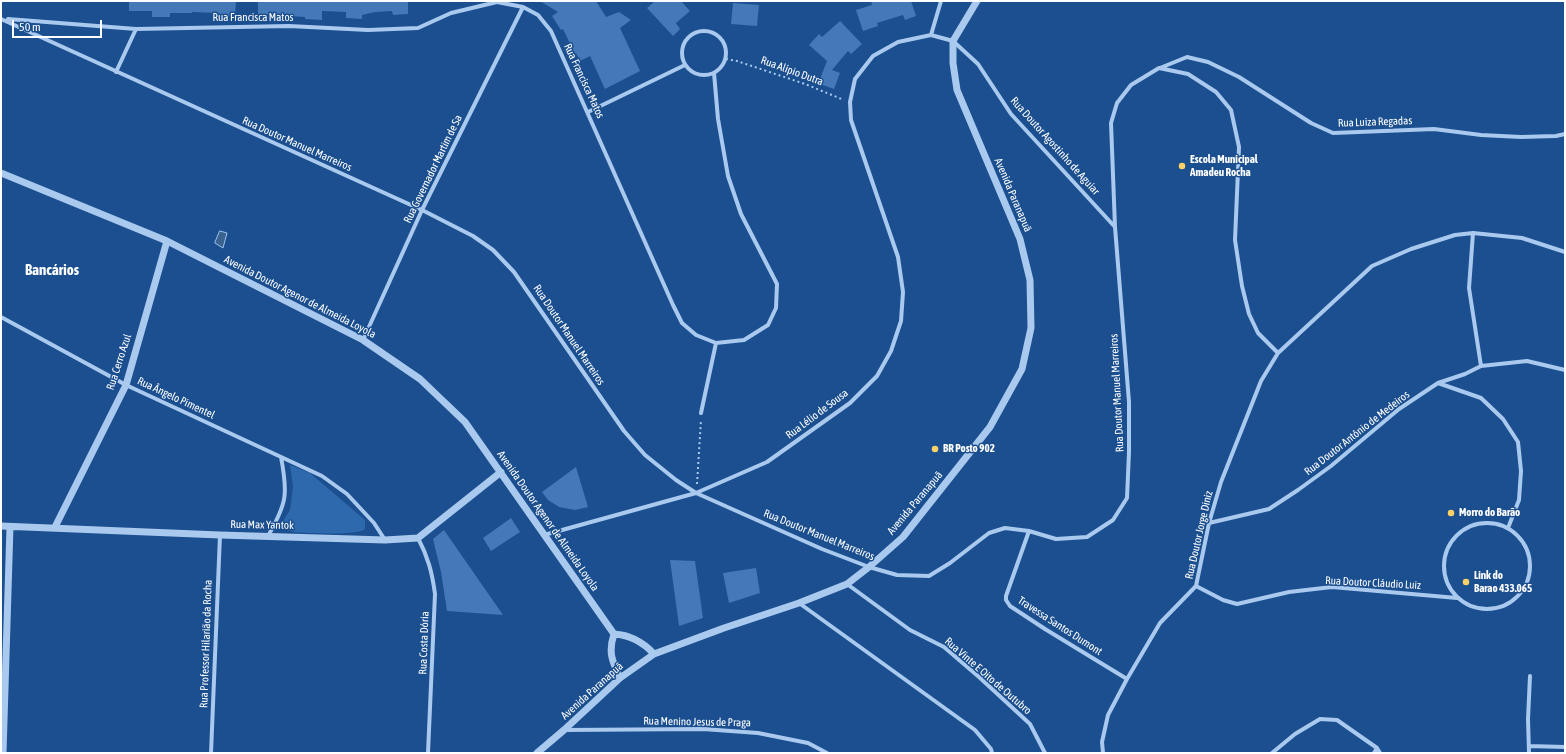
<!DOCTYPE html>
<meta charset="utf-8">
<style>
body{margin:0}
#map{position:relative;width:1566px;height:754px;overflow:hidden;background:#1b4f8f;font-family:"Asap Condensed",sans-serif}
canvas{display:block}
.frame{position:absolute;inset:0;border:2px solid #fff;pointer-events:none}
.scale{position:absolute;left:12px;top:20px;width:90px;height:18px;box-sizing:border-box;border:2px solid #fff;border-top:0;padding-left:5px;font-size:12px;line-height:14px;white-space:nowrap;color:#fff;-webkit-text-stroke:3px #1b4f8f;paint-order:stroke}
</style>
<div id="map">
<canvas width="1566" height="754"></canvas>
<div class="frame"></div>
<div class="scale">50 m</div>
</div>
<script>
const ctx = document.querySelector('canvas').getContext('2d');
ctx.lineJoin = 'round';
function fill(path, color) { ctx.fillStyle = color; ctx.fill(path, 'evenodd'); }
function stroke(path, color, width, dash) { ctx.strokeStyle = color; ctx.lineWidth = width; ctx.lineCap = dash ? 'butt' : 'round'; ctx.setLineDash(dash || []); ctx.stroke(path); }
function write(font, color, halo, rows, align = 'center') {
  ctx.font = font + ' "Asap Condensed",sans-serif'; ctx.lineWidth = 3; ctx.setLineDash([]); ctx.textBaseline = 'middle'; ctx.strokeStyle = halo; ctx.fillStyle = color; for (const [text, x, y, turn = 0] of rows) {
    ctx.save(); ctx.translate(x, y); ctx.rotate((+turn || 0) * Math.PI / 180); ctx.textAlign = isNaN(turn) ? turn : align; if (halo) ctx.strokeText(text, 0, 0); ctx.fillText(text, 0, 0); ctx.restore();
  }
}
fill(new Path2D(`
 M290,465l20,8 55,47v9c-7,7 -59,4 -71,3 -5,-1 -10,-3 -15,-5l11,-17 3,-23z`), '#2e69ad');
const water = new Path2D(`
 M220,231l7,2 -4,15 -8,-5z`);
fill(water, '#3c6290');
stroke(water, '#9cc4f0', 1);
fill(new Path2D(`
 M129,1h107l-1,15h-18v-3l-25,-1v1h-22v4h-18v-6h-23z
 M258,1h150v13l-15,1 -1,-4 -17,1 -13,3v4l-16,-1v-6l-24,-1v9l-17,-1v-2l-47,-3z
 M540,1h56l10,16 13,-5 12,8 -11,8 20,43 -35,18 -15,-33 -10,5 -4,-8 -1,1 -12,-25 -2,1 -9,-14 6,-4z
 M655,1h26l9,10 -14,12 4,6 -7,7 -26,-28z
 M871,1h40l5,15 -11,4 -2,-5 -26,8 1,3 -15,5 -7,-21 16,-5z
 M733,3l26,2 -2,21 -26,-2z
 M840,21l22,23 -11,10 -3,-3 -16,19 8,3 -6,16 -14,-5h-2l9,-23 -18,-16 10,-11 3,3z
 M576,467l12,40 -13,3 -16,-3 -11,-7 -6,-8z
 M511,518l9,14 -29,19 -8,-13z
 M444,530l59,85 -56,-4 -6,-39 -8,-33z
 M670,560l25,1 8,57 -24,8z
 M756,568l4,25 -31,10 -6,-30z`), '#4478b7');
stroke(new Path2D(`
 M726,59l11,2 68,23 39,16
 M697,484l4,-64`), '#a9c9ee', 2, [2, 3]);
stroke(new Path2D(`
 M1,19l421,191 51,26 20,14 21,22 110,159 21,24 31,25 20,13 126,56 47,18 28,8 32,1 21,-13 39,-30 16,-5 24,3 27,8 31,-2 26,-17 14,-22 2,-46v-50l-14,-175 -4,-104 6,-20 14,-18 28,-17 29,6 28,18 15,18 8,37 -4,93 7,46 7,28 9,19 20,20
 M8,19l128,10 153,-3 79,4 50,-2 33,-15 46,-11 26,5 15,8 13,16 122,274 9,18 14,12 20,8 28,-3 24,-15 8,-17 1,-24 -36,-70 -13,-38 -10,-57 -4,-46
 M682 53a22 22 0 1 1 44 0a22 22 0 1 1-44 0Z
 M931,35l10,-34
 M1160,68l27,-11 21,5 31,15 72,46 22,10 101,-4 47,6 40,2 35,-1 9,-2
 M116,72l20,-43
 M588,112l97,-47
 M1473,233l-4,55 12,78
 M1,317l125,68 196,91 25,18 27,29 11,17
 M363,340l59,-130 101,-203
 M1438,383l43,15 22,21 15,23 3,29 -2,29 -11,28
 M701,413l15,-70
 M1209,523l60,-14 29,-19 33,-24 68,-57 39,-26 27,-9 16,-8 46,-5 38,9
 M1444 566a43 43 0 1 1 86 0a43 43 0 1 1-86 0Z
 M1029,531l-23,65v4l4,6 35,23 82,50
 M544,535l152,-42 71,-31 83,-59 27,-27 14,-25 10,-30 2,-29 -5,-35 -47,-137 -1,-18 5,-23 18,-23 25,-14 33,-7 22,6 25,23 33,50 104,113
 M268,536c19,-33 20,-42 13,-79
 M418,538c10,19 14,34 17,56l-7,159
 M847,584l63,46 34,17 35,30 51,47 15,29
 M1196,586l27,14 14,4 52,-12 43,-5 125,11
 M799,603l176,127 16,19 1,4
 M565,730l138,-1 55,4 50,10 19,10
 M1529,746l36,1
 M211,753l9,-218
 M1103,753l-1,-11 6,-27 19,-36 33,-56 36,-37 13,-63 12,-41 40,-101 17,-28 94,-87 39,-17 44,-14 18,-2 49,5 43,14
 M1272,753l23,-19 25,-15 17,1 40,28
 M1374,753l3,-5 3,5
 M1529,753l-1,-34 2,-43`), '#a9c9ee', 4);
stroke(new Path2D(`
 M1,173l166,68 196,99 57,39 45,43 149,212
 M1,526l219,9 165,5 33,-2 83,-66
 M55,527l71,-142 41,-144
 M614,634c17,1 29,8 40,20
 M614,634c-6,18 -2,27 6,44
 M3,753l7,-226
 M537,753l27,-23 56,-52 34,-24 70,-26 75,-25 48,-19 22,-17 34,-30 87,-110 32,-58 9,-41 -1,-48 -10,-41 -63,-149 -4,-27v-22l24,-40`), '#a9c9ee', 7);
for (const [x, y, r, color] of [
 [1182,166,4,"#ffd166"],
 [935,449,4,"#ffd166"],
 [1451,513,4,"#ffd166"],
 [1466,582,4,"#ffd166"]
]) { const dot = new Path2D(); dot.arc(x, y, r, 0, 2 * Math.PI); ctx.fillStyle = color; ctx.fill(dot); stroke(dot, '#1b4f8f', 1.5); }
write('11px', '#fff', '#1b4f8f', [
 ["Rua Francisca Matos",253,18],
 ["Rua Alípio Dutra",792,71,20],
 ["Rua Francisca Matos",584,81,65],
 ["Rua Luiza Regadas",1375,122,-2],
 ["Rua Doutor Manuel Marreiros",297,144,24],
 ["Rua Doutor Agostinho de Aguiar",1055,146,48],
 ["Rua Governador Martim de Sa",433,169,-64],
 ["Avenida Paranapuã",1013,195,67],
 ["Avenida Doutor Agenor de Almeida Loyola",300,297,27],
 ["Rua Doutor Manuel Marreiros",569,335,56],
 ["Rua Cerro Azul",119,362,-72],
 ["Rua Doutor Manuel Marreiros",1117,393,-93],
 ["Rua Ângelo Pimentel",176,398,25],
 ["Rua Lélio de Sousa",817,414,-37],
 ["Rua Doutor Antônio de Medeiros",1357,433,-38],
 ["Avenida Paranapuã",915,503,-50],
 ["Avenida Doutor Agenor de Almeida Loyola",548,521,55],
 ["Rua Max Yantok",262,525,1],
 ["Rua Doutor Manuel Marreiros",819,535,22],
 ["Rua Doutor Jorge Diniz",1199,535,-77],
 ["Rua Doutor Cláudio Luiz",1373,583,3],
 ["Travessa Santos Dumont",1060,626,33],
 ["Rua Costa Dória",424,643,-88],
 ["Rua Professor Hilarião da Rocha",206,644,-88],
 ["Rua Vinte E Oito de Outubro",988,676,41],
 ["Avenida Paranapuã",592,691,-42],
 ["Rua Menino Jesus de Praga",697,722,1]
]);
write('bold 11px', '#fff', '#1b4f8f', [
 ["Escola Municipal",1190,160],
 ["Amadeu Rocha",1190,173],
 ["BR Posto 902",943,449],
 ["Morro do Barão",1459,513],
 ["Link do",1474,576],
 ["Barao 433.065",1474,589]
], 'left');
write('bold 15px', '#fff', '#1b4f8f', [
 ["Bancários",52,270]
]);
</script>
